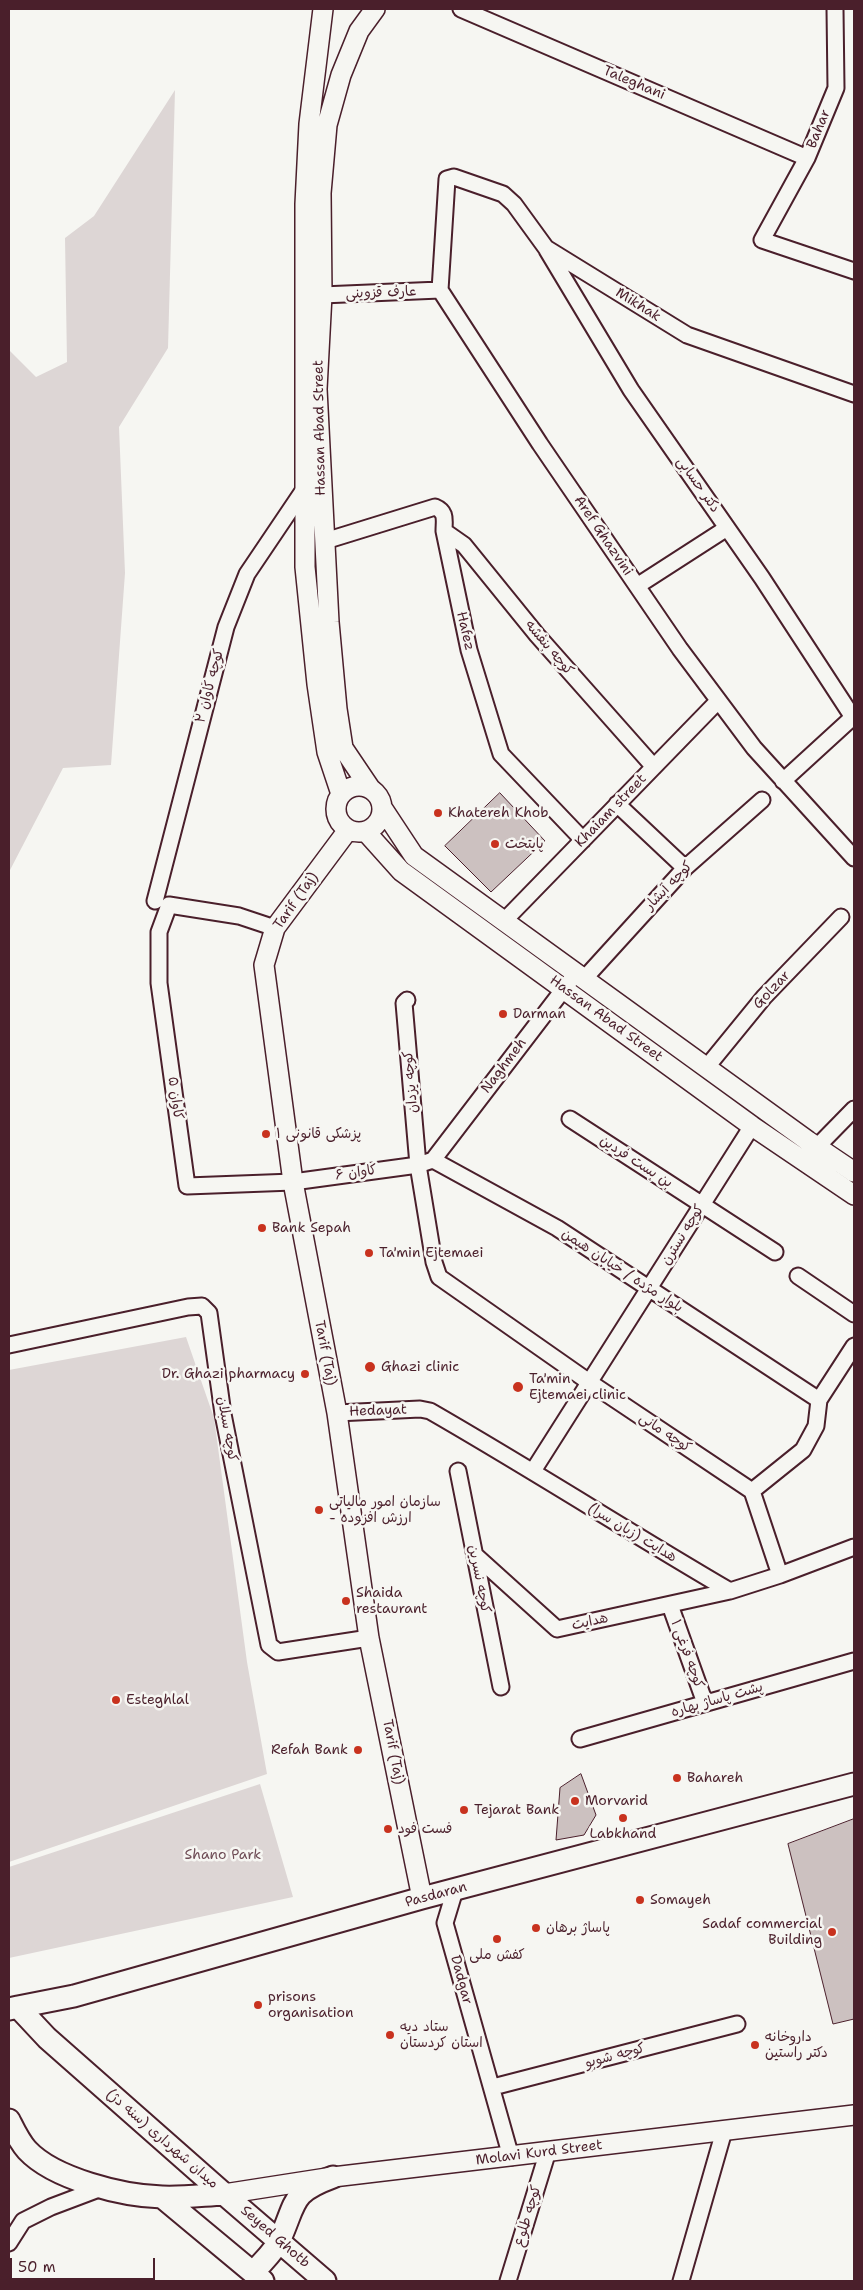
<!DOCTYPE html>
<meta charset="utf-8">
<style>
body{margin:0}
#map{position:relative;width:863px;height:2290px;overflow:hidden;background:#f6f6f2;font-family:"Shantell Sans",sans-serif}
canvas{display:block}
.frame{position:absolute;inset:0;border:10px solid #4a1f2b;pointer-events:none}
.scale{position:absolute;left:10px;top:2258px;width:145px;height:22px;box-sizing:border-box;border:2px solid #4a1f2b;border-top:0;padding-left:6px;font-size:15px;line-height:18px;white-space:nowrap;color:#4a1f2b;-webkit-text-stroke:4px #f6f6f2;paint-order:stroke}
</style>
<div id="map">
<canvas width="863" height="2290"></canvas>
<div class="frame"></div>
<div class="scale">50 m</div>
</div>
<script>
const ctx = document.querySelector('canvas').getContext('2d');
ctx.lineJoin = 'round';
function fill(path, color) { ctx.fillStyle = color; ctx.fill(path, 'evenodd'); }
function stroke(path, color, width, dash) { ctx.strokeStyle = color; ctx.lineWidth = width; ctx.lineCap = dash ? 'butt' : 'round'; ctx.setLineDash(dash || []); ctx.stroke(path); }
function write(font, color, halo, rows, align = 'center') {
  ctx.font = font + ' "Shantell Sans","Playpen Sans Arabic",sans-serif'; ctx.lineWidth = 5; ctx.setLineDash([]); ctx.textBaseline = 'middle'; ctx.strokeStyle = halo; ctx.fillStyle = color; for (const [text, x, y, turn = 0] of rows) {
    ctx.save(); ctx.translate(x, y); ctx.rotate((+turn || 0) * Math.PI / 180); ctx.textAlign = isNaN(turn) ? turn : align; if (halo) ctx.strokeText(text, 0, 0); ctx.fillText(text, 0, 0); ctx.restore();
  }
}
fill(new Path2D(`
 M175,90l-7,258 -49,79 6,146 -14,192 -48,3 -54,104v-522l27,27 31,-15 -2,-124 29,-22z
 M186,1337l28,81 33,244 20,112 -258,88v-492z
 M260,1784l33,113 -284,61v-91z`), '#ddd6d5');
const building = new Path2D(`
 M500,793l45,48 -54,51 -46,-46z
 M581,1774l15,41 -12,20 -28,5 4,-52z
 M854,1819v200l-21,5 -45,-180z`);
fill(building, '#ccc1c0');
stroke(building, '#4a1f2b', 1);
const minor = new Path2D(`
 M461,9l346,149
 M835,9l1,79 -29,70 -45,82 92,31
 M547,250l84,140 131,188 92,141
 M322,295l118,-5
 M854,394l-167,-59 -141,-87 -32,-44 -11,-10 -49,-17 -7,2 -7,111 100,154 140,205 74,99 100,110
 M444,531l20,14 73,90 117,132
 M325,541l110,-34c12,5 9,13 9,24l25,119 32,104 82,86
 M637,586l90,-58
 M783,781l70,-64
 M617,804l68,64
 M155,901l71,-274 21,-53 58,-86
 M504,921l214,-220
 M275,928l-36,-12 -70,-11 -10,27v51l28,203 106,-4 125,-17 15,-5 124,68 262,172
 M584,979l101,-111 77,-68
 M407,1000l-3,3 14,162 16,97 5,15 150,105 163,109 28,84
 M706,1068l58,-71 77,-80
 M570,1119l205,133
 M809,1155l45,-46
 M433,1160l143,-187
 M798,1276l56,38
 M9,1345l179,-38 14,-1 7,7 14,101 46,231 9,7 91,-14
 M337,1413l83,-4 10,2c101,58 199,121 300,180l50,-16 74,-28
 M458,1471l43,216
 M533,1471l219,-345
 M752,1491l51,-41 13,-24 3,-26 35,-54
 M475,1555l82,74 173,-38
 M670,1605l35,98
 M580,1739l274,-78
 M455,1890l-10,33 66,234
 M493,2087l244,-63
 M9,2243l14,-22 28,-14 53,-20
 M508,2281l40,-130
 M681,2281l43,-150`);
const tertiary = new Path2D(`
 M323,9l-14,115 -4,80v363l12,117 10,68 14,42
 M336 809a23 23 0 1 1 46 0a23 23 0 1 1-46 0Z
 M370,788l-27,-40 -6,-39 -8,-87 -12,-233 5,-94 -1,-102 6,-68 14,-50 18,-44 16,-22
 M383,809l31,47 394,285 46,31
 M348,830l-73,98 -11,37 29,217 44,231 32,225 53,260
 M366,832l35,39 351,255 102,69
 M224,2194l109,-17 521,-62`);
const secondary = new Path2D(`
 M18,2007l56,-11 348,-98 432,-114
 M9,2009l9,-2 29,31 177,156c-20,1 -41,4 -62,3 -39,-1 -108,-18 -135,-47 -8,-9 -13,-20 -18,-30
 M224,2194l101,87
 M162,2197l101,84
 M253,2273c9,-11 22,-22 27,-34 17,-38 10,-46 53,-62`);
stroke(minor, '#4a1f2b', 19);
stroke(tertiary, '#4a1f2b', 22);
stroke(secondary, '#4a1f2b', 25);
stroke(minor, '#f6f6f2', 15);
stroke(tertiary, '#f6f6f2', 19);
stroke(secondary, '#f6f6f2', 21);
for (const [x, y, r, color] of [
 [438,813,5,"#c8321e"],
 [495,844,5,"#c8321e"],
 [503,1014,5,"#c8321e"],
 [266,1134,5,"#c8321e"],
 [262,1228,5,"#c8321e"],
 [369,1253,5,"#c8321e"],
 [370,1367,6,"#c8321e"],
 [305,1374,5,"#c8321e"],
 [518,1387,6,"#c8321e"],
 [319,1510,5,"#c8321e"],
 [346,1601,5,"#c8321e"],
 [116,1700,5,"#c8321e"],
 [358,1750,5,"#c8321e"],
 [677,1778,5,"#c8321e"],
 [575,1801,5,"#c8321e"],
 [464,1810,5,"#c8321e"],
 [623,1818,5,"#c8321e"],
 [388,1829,5,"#c8321e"],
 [640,1900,5,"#c8321e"],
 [536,1928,5,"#c8321e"],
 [832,1932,5,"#c8321e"],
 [497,1939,5,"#c8321e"],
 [258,2005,5,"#c8321e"],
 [390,2035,5,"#c8321e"],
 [755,2045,5,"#c8321e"]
]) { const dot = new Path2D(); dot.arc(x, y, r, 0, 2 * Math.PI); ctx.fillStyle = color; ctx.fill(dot); stroke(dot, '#f6f6f2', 2); }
write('14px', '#4a1f2b', '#f6f6f2', [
 ["Taleghani",634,83,23],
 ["Bahar",819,129,-68],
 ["عارف قزوینی",381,293,-2],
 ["Mikhak",638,305,32],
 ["Hassan Abad Street",320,428,-91],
 ["دکتر حسابی",698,485,55],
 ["Aref Ghazvini",603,536,56],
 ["Hafez",465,631,77],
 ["کوچه بنفشه",549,648,50],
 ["کوچه کاوان ۲",210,686,-75],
 ["Khaiam street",611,811,-46],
 ["کوچه آبشار",669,886,-46],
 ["Tarif (Taj)",296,901,-55],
 ["Golzar",772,990,-47],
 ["Hassan Abad Street",606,1019,36],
 ["Naghmeh",504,1066,-53],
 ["کوچه یزدان",411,1082,-95],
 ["کاوان ۵",175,1098,82],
 ["بن بست فردین",636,1162,33],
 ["کاوان ۶",356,1173,-8],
 ["کوچه نسترن",683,1235,-58],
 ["بلوار مژده / خیابان هیمن",622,1271,33],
 ["Tarif (Taj)",325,1353,79],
 ["Hedayat",378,1411,-2],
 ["کوچه سبلان",227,1429,80],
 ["کوچه مانی",665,1433,34],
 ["هدایت (زبان سرا)",632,1533,31],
 ["کوچه نسرین",479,1579,79],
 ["هدایت",590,1622,-12],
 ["کوچه فرغی ۱",687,1654,70],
 ["پشت پاساژ بهاره",717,1700,-16],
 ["Tarif (Taj)",393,1752,79],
 ["Pasdaran",436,1895,-15],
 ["Dadgar",461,1980,75],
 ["کوچه شوبو",615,2056,-15],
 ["میدان شهرداری (سنه دژ)",162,2139,41],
 ["Molavi Kurd Street",539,2153,-7],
 ["کوچه طلوع",528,2216,-73],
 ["Seyed Ghotb",275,2237,41]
]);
write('14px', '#4a1f2b', '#f6f6f2', [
 ["Khatereh Khob",448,813],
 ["پایتخت",505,844],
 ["Darman",513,1014],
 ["پزشکی قانونی ۱",276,1134],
 ["Bank Sepah",272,1228],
 ["Ta'min Ejtemaei",379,1253],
 ["Ghazi clinic",381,1367],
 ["Dr. Ghazi pharmacy",295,1374,"right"],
 ["Ta'min",529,1379],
 ["Ejtemaei clinic",529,1395],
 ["سازمان امور مالیاتی",329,1502],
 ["- ارزش افزوده",329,1518],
 ["Shaida",356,1593],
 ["restaurant",356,1609],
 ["Esteghlal",126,1700],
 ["Refah Bank",348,1750,"right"],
 ["Bahareh",687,1778],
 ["Morvarid",585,1801],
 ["Tejarat Bank",474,1810],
 ["فست فود",398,1829],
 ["Labkhand",623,1834,"center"],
 ["Somayeh",650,1900],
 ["Sadaf commercial",822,1924,"right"],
 ["Building",822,1940,"right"],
 ["پاساژ برهان",546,1928],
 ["کفش ملی",497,1955,"center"],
 ["prisons",268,1997],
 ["organisation",268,2013],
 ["ستاد دیه",400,2027],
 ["استان کردستان",400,2043],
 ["داروخانه",765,2037],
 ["دکتر راستین",765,2053]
], 'left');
write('14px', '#6f4d56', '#f6f6f2', [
 ["Shano Park",223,1855]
]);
</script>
